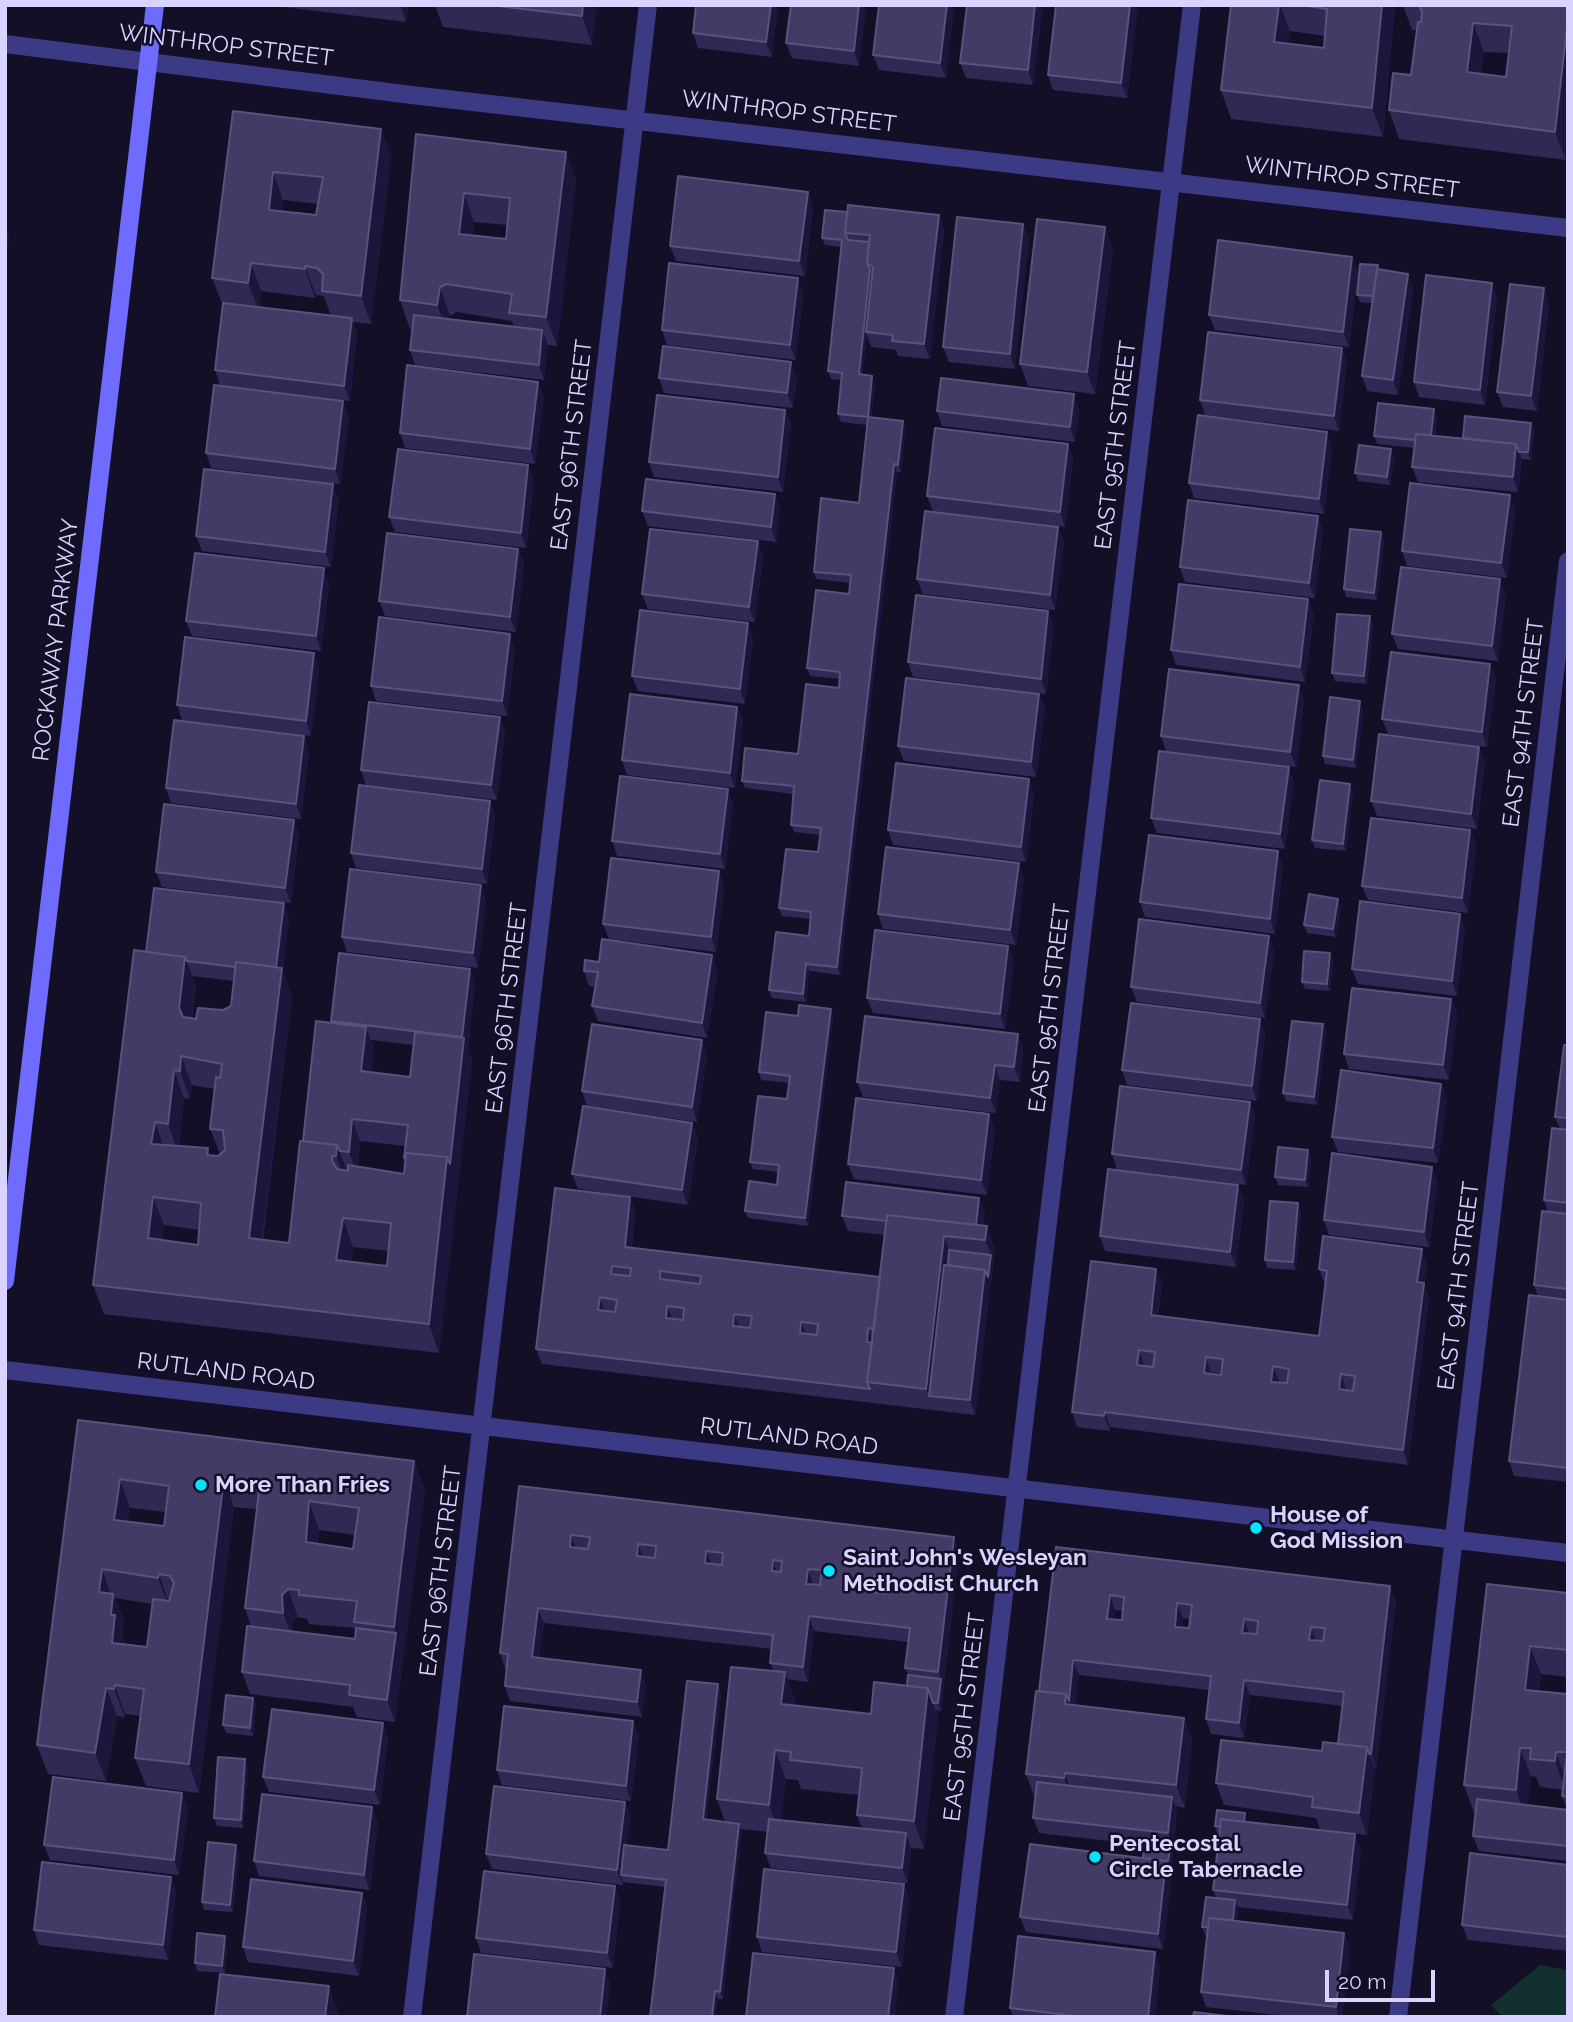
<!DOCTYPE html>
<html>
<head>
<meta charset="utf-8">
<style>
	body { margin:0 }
	#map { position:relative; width:1573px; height:2022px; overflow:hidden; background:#130f26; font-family:Raleway,sans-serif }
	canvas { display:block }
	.frame { position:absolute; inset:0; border:7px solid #d9d4ff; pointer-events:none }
	.scale { position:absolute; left:1325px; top:1970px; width:110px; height:32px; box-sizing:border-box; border:4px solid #d9d4ff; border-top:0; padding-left:9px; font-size:21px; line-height:24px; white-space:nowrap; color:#d9d4ff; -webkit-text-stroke:5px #130f26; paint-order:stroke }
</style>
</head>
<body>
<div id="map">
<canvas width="1573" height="2022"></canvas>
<div class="frame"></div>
<div class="scale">20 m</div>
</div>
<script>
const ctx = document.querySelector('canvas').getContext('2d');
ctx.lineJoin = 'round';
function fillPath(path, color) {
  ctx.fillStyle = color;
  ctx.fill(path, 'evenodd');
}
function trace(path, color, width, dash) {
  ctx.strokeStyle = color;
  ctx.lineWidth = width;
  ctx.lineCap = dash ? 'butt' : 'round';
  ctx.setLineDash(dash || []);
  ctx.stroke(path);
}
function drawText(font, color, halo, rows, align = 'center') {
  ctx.font = font + ' Raleway,sans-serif';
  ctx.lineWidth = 5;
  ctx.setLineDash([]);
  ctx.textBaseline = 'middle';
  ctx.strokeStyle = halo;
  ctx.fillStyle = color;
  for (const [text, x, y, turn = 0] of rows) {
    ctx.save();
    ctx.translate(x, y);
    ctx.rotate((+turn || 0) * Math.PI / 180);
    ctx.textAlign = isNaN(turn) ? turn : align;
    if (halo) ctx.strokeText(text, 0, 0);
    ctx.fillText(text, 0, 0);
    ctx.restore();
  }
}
fillPath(new Path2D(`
	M1540,1965L1568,1970V2013L1564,2017H1502L1491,2005Z`), '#12302f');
trace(new Path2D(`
	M5,44L412,95L1568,228
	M5,1370L1568,1553
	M412,2017L648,5
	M954,2017L1192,5
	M1398,2017L1568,561`), '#3d3a85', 18);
trace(new Path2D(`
	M5,1281L155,5`), '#6f6bff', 18);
fillPath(new Path2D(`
	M268,5H408L406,22Z
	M435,5H597L592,45L443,27Z
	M696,5H778L772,57L698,48L693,33Z
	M866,5L859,66L792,58L786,43Z
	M879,5H954L946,78L879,70L873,55Z
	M967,5H1043L1033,85L966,78L960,63Z
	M1056,5H1138L1127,98L1053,90L1048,75Z
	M1231,5H1395L1383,137L1231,119L1221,90ZM1290,31L1325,36L1324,48L1288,44Z
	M1403,5H1568V143L1566,160L1399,139L1389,110L1411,75L1417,30H1412ZM1484,52L1509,53L1506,77L1481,74Z
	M233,111L381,129L391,157L371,324L353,322L357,333L350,401L220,385L215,370L223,306L212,278ZM283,200L318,204L316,215L282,211ZM261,291L315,298L316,295L324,296L331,316L259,307Z
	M416,134L566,152L576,180L557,346L548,345L544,380L415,365L410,350L412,329H410L400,300ZM474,222L508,225L506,239L473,235ZM457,312L512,321L514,327L450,319V316Z
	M813,207L805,276L676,261L670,246Z
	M847,212L939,215L944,230L930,359L898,356L896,350L871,347L867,335L862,375L875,384L871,418L903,421L905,429L901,472H897L840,975L809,971L806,1002L772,998L769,990L809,936L811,919L782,916L779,908L818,852L820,835L794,832L791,825L793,794L745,788L742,781L798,754L839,688L840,679L810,676L807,668L849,594L850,583L816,579L814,572L859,503L867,425L841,422L838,414L842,380L831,379L828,371L842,247L825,245L822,238Z
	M1023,224L1029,239L1015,369L949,362L943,347Z
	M1113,249L1095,394L1028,386L1020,364Z
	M1378,265L1379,270L1408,274L1413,289L1398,395L1367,391L1362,376L1372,303L1360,302L1357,295Z
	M1358,272L1349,347L1215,330L1209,315Z
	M803,293L796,360L667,345L662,330Z
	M1497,298L1485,405L1419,397L1414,382Z
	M1549,303L1537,411L1503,407L1497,392Z
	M1342,348L1347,363L1339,431L1205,415L1200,400Z
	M797,377L793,408L664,393L659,378Z
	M544,397L535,464L405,448L400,433Z
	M1079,409L1075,442L942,426L937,411Z
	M1434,409L1437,417L1435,436L1463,438L1534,431L1531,460L1522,459L1518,492L1418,482L1412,467L1415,448L1377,444L1374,436Z
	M785,410L791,425L783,492L654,477L649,462Z
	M349,416L340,484L211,468L206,453Z
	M1068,444L1073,459L1065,527L933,511L927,496Z
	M1332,447L1324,514L1194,498L1189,483Z
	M1394,457L1390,485L1358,481L1355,473Z
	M528,465L534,480L526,548L395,532L389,517Z
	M1510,495L1515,510L1507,578L1407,566L1402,551Z
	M339,499L331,567L202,551L196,536Z
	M780,509L776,542L648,526L642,511Z
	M1318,516L1323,531L1315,598L1185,582L1180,567Z
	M1058,527L1064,542L1055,610L923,594L917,579Z
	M1381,532L1384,540L1377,600L1346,597L1344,589Z
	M518,549L524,564L516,632L385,616L379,601Z
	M763,556L755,622L648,609L642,594Z
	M329,583L321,651L192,636L186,621Z
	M1506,594L1498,661L1398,649L1392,634Z
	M1314,614L1305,682L1176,665L1171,650Z
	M1373,624L1367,684L1335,681L1332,673Z
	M1054,626L1046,694L913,677L908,662Z
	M753,638L745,704L638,691L632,676Z
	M515,649L507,716L376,701L371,686Z
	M1490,664L1496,679L1487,747L1388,734L1382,719Z
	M319,668L311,736L182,720L177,705Z
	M1039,694L1045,709L1036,777L904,761L898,746Z
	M1304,700L1296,767L1166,751L1161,736Z
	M737,707L743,722L735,788L627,775L622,760Z
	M1363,709L1356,768L1325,764L1323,756Z
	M505,732L497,800L366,785L361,770Z
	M309,751L301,819L171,803L166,788Z
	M1485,762L1477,829L1377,816L1371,801Z
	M1029,779L1034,794L1026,862L893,845L888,830Z
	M1294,782L1285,849L1157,833L1151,818Z
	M1353,792L1346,851L1315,848L1312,840Z
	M490,801L495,816L487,884L356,868L351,853Z
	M733,804L725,869L617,856L612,841Z
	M1470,830L1476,845L1468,913L1368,900L1362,886Z
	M299,835L291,903L162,887L156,872Z
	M1283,866L1275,934L1145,917L1140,902Z
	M1024,878L1016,945L883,929L878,914Z
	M724,886L716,952L609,939L603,924Z
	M486,900L478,968L347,952L342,937Z
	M1341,906L1336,937L1307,933L1304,925Z
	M289,918L283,971L292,997L263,1240L289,1243L303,1141L331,1023V1021L470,969L475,984L468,1048L472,1060L439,1353L104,1314L93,1285L146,952ZM192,976L234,981L231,1006L223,1010L196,1019L192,1018L196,985ZM371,1040L414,1045L410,1077L371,1072L374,1049ZM192,1085L215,1089L210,1129L220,1154L218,1156L210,1155L208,1148L179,1146L184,1098L190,1099ZM360,1141L405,1146L404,1174L358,1166ZM164,1225L199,1230L198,1245L162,1240ZM353,1247L388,1251L387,1266L351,1262Z
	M1465,929L1457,996L1358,984L1352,969Z
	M1269,936L1274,951L1265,1018L1137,1002L1131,987Z
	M1008,946L1014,961L1005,1029L873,1013L867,998Z
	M1333,960L1330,991L1305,989L1302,982Z
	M599,962L718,970L707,1038L598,1021L592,1006L596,987L589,986L584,971Z
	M1451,999L1457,1014L1449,1080L1349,1069L1344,1054Z
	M831,1009L833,1017L808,1226L748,1218L745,1211L777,1185L778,1172L753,1169L750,1162L787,1099L789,1083L761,1080L759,1072L798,1016Z
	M1260,1019L1265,1034L1257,1101L1127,1085L1122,1070Z
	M1323,1024L1326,1032L1317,1105L1286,1101L1283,1093Z
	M1018,1034L1023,1049L1020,1082L1000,1080L996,1113L863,1097L857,1082Z
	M702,1040L707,1055L697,1122L587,1106L582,1091Z
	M1568,1045V1482L1514,1476L1509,1461L1538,1296L1534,1285L1548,1212L1544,1200L1560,1129L1555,1117Z
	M1441,1084L1447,1099L1438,1163L1338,1152L1332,1137Z
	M1250,1102L1255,1117L1246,1185L1117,1169L1112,1154Z
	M692,1123L698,1138L688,1205L578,1189L572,1174Z
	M995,1129L987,1195L854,1179L848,1164Z
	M1311,1158L1308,1187L1278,1185L1275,1177Z
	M1438,1182L1429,1247L1329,1235L1324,1220Z
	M1238,1185L1244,1200L1236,1267L1105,1251L1100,1236Z
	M630,1197L635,1212L632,1247L880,1277L885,1235L848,1231L842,1216L985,1213L983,1226L995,1248L975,1415L542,1364L536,1349Z
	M1301,1211L1296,1270L1267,1268L1265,1260Z
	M1427,1264L1424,1284L1429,1298L1408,1465L1110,1427V1431L1077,1427L1072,1412L1156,1269L1162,1284L1158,1316L1319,1336L1325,1285L1319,1269ZM1211,1372L1221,1373V1375L1211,1374Z
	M78,1420L425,1490L395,1722L357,1717L353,1707L250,1694L242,1672L251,1627L245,1608L257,1509L234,1507L199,1793L146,1786L135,1758L141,1716L125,1714V1718L117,1716L106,1781L48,1774L37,1745ZM130,1508L166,1512L164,1526L128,1521ZM319,1530L355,1535L353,1549L318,1544ZM115,1598L152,1604L147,1647L126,1644L122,1634L124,1622ZM298,1617L307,1619L309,1624L356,1628L355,1639L293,1632L292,1624Z
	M519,1486L954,1537L959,1552L941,1711L936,1710L938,1717L924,1849L911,1848L908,1883L771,1868L765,1853L768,1832L741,1829L723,1999H718L665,1887L623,1882V1885L492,1869L486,1854L625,1802L630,1817L627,1845L668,1850L721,1692L706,1820L725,1822L717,1799L774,1671L770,1663L772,1649L544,1623L539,1658L646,1685L642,1717L510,1701L505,1686L507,1668H505L500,1653ZM814,1631L908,1642L905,1668L908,1675L907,1686L871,1714L795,1705V1701L787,1679L808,1682ZM786,1779L798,1780L801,1789L859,1795L857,1815L862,1829L781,1820Z
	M1056,1547L1396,1601L1376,1769H1375L1367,1835L1320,1829L1316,1818L1224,1805L1216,1783L1322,1751L1338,1744L1343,1706L1250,1695L1244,1738L1211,1734L1206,1719L1209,1690L1079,1675L1075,1706L1184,1718L1192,1740L1185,1808L1175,1806L1177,1812L1171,1869H1169L1172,1876L1163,1949L1026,1932L1020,1917L1143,1858L1145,1845L1039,1833L1033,1818L1036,1796H1034L1026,1774L1039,1691ZM1115,1610L1123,1611L1122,1620L1114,1619ZM1183,1618L1190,1619L1189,1628L1182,1627Z
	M1487,1584L1568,1593V1677L1541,1674L1539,1691L1568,1694V1861L1479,1851L1473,1836L1476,1814L1474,1813L1464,1785ZM1531,1776L1536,1777L1540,1787L1563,1790L1562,1796L1567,1809L1527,1805Z
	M253,1698L256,1706L253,1736L226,1733L223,1725Z
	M639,1736L631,1801L502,1785L497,1770Z
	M388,1738L380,1805L269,1792L263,1777Z
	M248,1767L243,1828L217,1826L214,1818Z
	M182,1793L188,1808L179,1875L50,1860L44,1845Z
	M372,1807L378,1822L370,1890L259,1876L254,1861Z
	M1248,1821L1247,1822L1361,1849L1353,1920L1238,1907L1237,1921L1344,1933L1350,1948L1342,2017H1294L1206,2007L1201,1992L1207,1935H1205L1202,1927L1216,1898L1213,1890L1219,1834H1217L1215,1826Z
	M239,1853L233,1912L204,1910L202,1902Z
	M1568,1865V1951L1468,1940L1462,1925Z
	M171,1877L176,1892L168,1960L39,1945L34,1930Z
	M904,1884L909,1899L902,1967L762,1952L757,1937Z
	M362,1893L367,1908L359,1976L248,1962L243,1947Z
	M620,1901L613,1968L481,1953L476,1938Z
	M227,1943L225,1973L197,1971L195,1963Z
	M1155,1952L1160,1967L1155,2017H1013L1010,2008Z`), '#312854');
fillPath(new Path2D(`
	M400,5H408L406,22Z
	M583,5H597L592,45L582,16Z
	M771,5H778L772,57L766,42Z
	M859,5H866L859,66L854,51Z
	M947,5H954L946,78L940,63Z
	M1035,5H1043L1033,85L1028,70Z
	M1130,5H1138L1127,98L1121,83Z
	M1279,5H1280L1290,31L1284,70L1274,42Z
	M1382,5H1395L1383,137L1372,108Z
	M1568,19V143L1566,160L1555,132Z
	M1473,23L1484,52L1478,101L1467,72Z
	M381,129L391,157L371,324L361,296Z
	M566,152L576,180L557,346L546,317Z
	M273,172L283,200L279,238L269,210Z
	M808,192L813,207L805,276L799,261Z
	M464,193L474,222L470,262L459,234Z
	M939,215L944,230L930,359L924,344Z
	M5,224L9,235L5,271Z
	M1023,224L1029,239L1015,369L1010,354Z
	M1105,227L1113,249L1095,394L1087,372Z
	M1352,257L1358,272L1349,347L1343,332Z
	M251,263L261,291L259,311L248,283Z
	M305,266L316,295L315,298L305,269Z
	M870,270L873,278L866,332L867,335L862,382L859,374Z
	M1408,274L1413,289L1398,395L1393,380Z
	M798,278L803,293L796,360L790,345Z
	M1492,283L1497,298L1485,405L1480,390Z
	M440,287L450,316L448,333L437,305Z
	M1544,288L1549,303L1537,411L1531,396Z
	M352,318L357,333L350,401L344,386Z
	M542,330L548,345L544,380L539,365Z
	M1342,348L1347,363L1339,431L1334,416Z
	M791,362L797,377L793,408L787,393Z
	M872,376L875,384L870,425L868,417Z
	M538,382L544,397L535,464L530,449Z
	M1074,394L1079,409L1075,442L1070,427Z
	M343,401L349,416L340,484L335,469Z
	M1434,409L1437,417L1434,450L1431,442Z
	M785,410L791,425L783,492L778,477Z
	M903,421L905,429L901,472L898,465Z
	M1531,423L1534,431L1531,460L1528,452Z
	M1327,432L1332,447L1324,514L1319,499Z
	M1068,444L1073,459L1065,527L1060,512Z
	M1516,444L1522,459L1518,492L1513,477Z
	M1391,449L1394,457L1390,485L1387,477Z
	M894,464L897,472L840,975L837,967Z
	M528,465L534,480L526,548L521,533Z
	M333,484L339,499L331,567L325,552Z
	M775,494L780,509L776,542L771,527Z
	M1510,495L1515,510L1507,578L1501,563Z
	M1318,516L1323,531L1315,598L1309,583Z
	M1058,527L1064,542L1055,610L1050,595Z
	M1381,532L1384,540L1377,600L1374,593Z
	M758,541L763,556L755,622L749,607Z
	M518,549L524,564L516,632L510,617Z
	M324,568L329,583L321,651L316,636Z
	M1500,579L1506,594L1498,661L1492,646Z
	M1308,599L1314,614L1305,682L1300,667Z
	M1048,611L1054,626L1046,694L1041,679Z
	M1370,616L1373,624L1367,684L1364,676Z
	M748,623L753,638L745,704L740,689Z
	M510,634L515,649L507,716L502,701Z
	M314,653L319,668L311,736L306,721Z
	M1490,664L1496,679L1487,747L1482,732Z
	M1299,685L1304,700L1296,767L1290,752Z
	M1039,694L1045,709L1036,777L1031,762Z
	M1360,701L1363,709L1356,768L1353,760Z
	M737,707L743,722L735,788L730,773Z
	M500,717L505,732L497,800L491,785Z
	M304,736L309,751L301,819L296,804Z
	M1479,747L1485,762L1477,829L1471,814Z
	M1289,767L1294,782L1285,849L1280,834Z
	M1029,779L1034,794L1026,862L1021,847Z
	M1350,784L1353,792L1346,851L1343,844Z
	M728,789L733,804L725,869L720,854Z
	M490,801L495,816L487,884L482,869Z
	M294,820L299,835L291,903L285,888Z
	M1470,830L1476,845L1468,913L1462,898Z
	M1278,851L1283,866L1275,934L1270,919Z
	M1019,863L1024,878L1016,945L1010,930Z
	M719,871L724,886L716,952L711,937Z
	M481,885L486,900L478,968L473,953Z
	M1338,899L1341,906L1336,937L1333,929Z
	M284,903L289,918L283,971L292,997L259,1266L249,1238Z
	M1460,914L1465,929L1457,996L1452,981Z
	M1269,936L1274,951L1265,1018L1260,1003Z
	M1008,946L1014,961L1005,1029L1000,1014Z
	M1330,953L1333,960L1330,991L1327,984Z
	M712,955L718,970L707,1038L702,1023Z
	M185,957L196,985L189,1036L179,1008Z
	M806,964L809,971L806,1002L803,994Z
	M470,969L475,984L468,1048L472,1060L439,1353L429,1324Z
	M1451,999L1457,1014L1449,1080L1443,1065Z
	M831,1009L833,1017L808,1226L805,1218Z
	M1260,1019L1265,1034L1257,1101L1252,1086Z
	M1323,1024L1326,1032L1317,1105L1314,1097Z
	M366,1027L374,1049L369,1093L361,1071Z
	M1018,1034L1023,1049L1020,1082L1014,1067Z
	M702,1040L707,1055L697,1122L692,1107Z
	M181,1056L192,1085L190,1099L180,1071Z
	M995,1065L1000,1080L996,1113L990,1098Z
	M174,1070L184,1098L178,1152L168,1124Z
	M1441,1084L1447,1099L1438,1163L1433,1148Z
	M1250,1102L1255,1117L1246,1185L1241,1170Z
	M989,1114L995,1129L987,1195L981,1180Z
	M352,1119L360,1141L357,1174L349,1152Z
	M155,1122L165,1151L151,1144Z
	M692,1123L698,1138L688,1205L682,1190Z
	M337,1145L348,1174L347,1185L336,1156Z
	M1308,1150L1311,1158L1308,1187L1305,1180Z
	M1432,1167L1438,1182L1429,1247L1424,1232Z
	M1238,1185L1244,1200L1236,1267L1230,1252Z
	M153,1197L164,1225L158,1266L148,1238Z
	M630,1197L635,1212L630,1262L625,1247Z
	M979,1198L985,1213L982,1240L976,1231Z
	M1298,1203L1301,1211L1296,1270L1293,1262Z
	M343,1218L353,1247L347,1289L336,1260Z
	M987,1226L995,1248L975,1415L970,1400L985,1270L991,1255L985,1240Z
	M944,1236L952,1258L929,1396L926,1389Z
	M1422,1249L1427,1264L1424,1284L1429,1298L1408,1465L1403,1450L1417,1282Z
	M1156,1269L1162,1284L1156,1330L1151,1315Z
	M600,1297L605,1312L598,1310Z
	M667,1306L673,1321L666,1318Z
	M734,1314L740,1329L733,1326Z
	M801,1322L807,1337L800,1333Z
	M868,1328L874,1343L867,1342Z
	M1139,1350L1144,1365L1142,1380L1137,1365Z
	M1206,1357L1211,1372L1209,1388L1204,1373Z
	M1273,1366L1279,1381L1277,1397L1271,1382Z
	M1341,1374L1346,1389L1344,1404L1339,1389Z
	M1105,1412L1110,1427V1431L1104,1416Z
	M414,1461L425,1490L395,1722L387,1700L396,1633L394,1627Z
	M224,1478L234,1507L199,1793L189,1764Z
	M120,1479L130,1508L125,1548L114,1520Z
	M309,1501L319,1530L316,1571L306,1542Z
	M571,1535L577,1550L570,1547Z
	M954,1537L959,1552L941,1711L938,1703L941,1679L938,1672Z
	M638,1544L644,1559L637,1556Z
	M706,1551L712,1566L705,1563Z
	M773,1560L778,1575L772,1571Z
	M102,1569L112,1598L99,1592Z
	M808,1569L813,1584L811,1599L806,1584Z
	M159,1574L169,1603V1607L158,1578Z
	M875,1576L881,1591L879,1607L873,1592Z
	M1390,1586L1396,1601L1376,1769L1371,1754Z
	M288,1589L298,1617L292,1624L294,1641L283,1613L282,1595Z
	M113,1594L124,1622L122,1634L126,1644L112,1643L111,1615Z
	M1110,1595L1115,1610L1113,1634L1107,1619Z
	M1177,1603L1183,1618L1180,1642L1175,1627Z
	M538,1608L544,1623L537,1672L532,1657Z
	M809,1616L814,1631L808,1682L803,1667Z
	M1244,1619L1249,1634L1242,1633Z
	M1311,1627L1316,1642L1309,1640Z
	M1530,1646L1541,1674L1536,1718L1525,1690Z
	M1073,1660L1079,1675L1073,1727L1065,1704Z
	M641,1670L646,1685L642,1717L637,1702Z
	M785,1672L795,1701L792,1733L781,1704Z
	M1244,1680L1250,1695L1244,1738L1239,1723Z
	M718,1684L721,1692L705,1827L703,1819Z
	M115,1685L125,1714V1718L114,1689Z
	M106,1688L117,1716L106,1781L95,1753Z
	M928,1688L938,1717L924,1849L914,1821Z
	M253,1698L256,1706L253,1736L250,1728Z
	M1184,1718L1192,1740L1185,1808L1176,1785Z
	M633,1721L639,1736L631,1801L626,1786Z
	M383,1723L388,1738L380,1805L374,1790Z
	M1367,1747L1375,1769L1367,1835L1359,1813Z
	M1520,1748L1531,1776L1526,1819L1516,1790Z
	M775,1750L786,1779L780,1834L769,1805Z
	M1556,1752L1566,1780L1565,1790L1555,1761Z
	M245,1759L248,1767L243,1828L241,1820Z
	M1065,1773L1073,1795L1072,1800L1064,1778Z
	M182,1793L188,1808L179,1875L174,1860Z
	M1172,1797L1177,1812L1171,1869L1168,1861L1171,1840L1168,1833Z
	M625,1802L630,1817L624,1875H621L623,1885L617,1870Z
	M372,1807L378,1822L370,1890L364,1875Z
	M739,1824L742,1831L723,1999L720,1992Z
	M906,1833L911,1848L908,1883L902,1868Z
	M1355,1834L1361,1849L1353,1920L1347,1905Z
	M236,1845L239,1853L233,1912L230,1905Z
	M1166,1861L1172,1876L1163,1949L1158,1934Z
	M171,1877L176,1892L168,1960L163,1945Z
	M904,1884L909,1899L902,1967L896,1952Z
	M615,1886L620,1901L613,1968L607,1953Z
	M362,1893L367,1908L359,1976L353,1961Z
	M1235,1900L1238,1907L1235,1935L1232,1928Z
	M1344,1933L1350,1948L1342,2017H1339L1336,2007Z
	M225,1936L227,1943L225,1973L222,1966Z
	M1155,1952L1160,1967L1155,2017H1148Z
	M894,1968L899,1983L895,2017H888Z
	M605,1969L610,1984L607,2017H600Z
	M329,1986L339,2014V2017H325Z
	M715,1991L718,1999L716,2017H712Z`), '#1d163a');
const building = new Path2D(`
	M489,5H583L582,16Z
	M696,5H771L766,42L693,33Z
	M791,5H859L854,51L786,43Z
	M879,5H947L940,63L873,55Z
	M967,5H1035L1028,70L960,63Z
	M1056,5H1130L1121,83L1048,75Z
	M1231,5H1279L1274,42L1324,48L1327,9L1301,5H1382L1372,108L1221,90Z
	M1419,5H1568V19L1555,132L1389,110L1393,73L1411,75L1418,22H1421L1422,12ZM1473,23L1512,26L1506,77L1467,72Z
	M233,111L381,129L361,296L322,291L323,274L317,268L305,266V269L251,263L248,283L212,278ZM273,172L323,177L316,215L269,210Z
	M416,134L566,152L546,317L509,313L512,294L446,284L440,287L437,305L400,300ZM464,193L510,198L506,239L459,234Z
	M678,176L808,192L799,261L670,246Z
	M848,205L939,215L924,344L892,341L893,335L866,332L873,267L867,263L870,235L845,233Z
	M825,210L847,212L845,233L848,240L869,242L867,263L870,270L859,374L872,376L868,417L838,414L842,373L828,371L842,240L822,238Z
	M957,217L1023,224L1010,354L943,347Z
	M1037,219L1105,227L1087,372L1020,364Z
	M1218,240L1352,257L1343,332L1209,315Z
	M669,263L798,278L790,345L662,330Z
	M1360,264L1378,265L1373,296L1357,295Z
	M1377,269L1408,274L1393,380L1362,376Z
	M1426,275L1492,283L1480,390L1414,382Z
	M1510,284L1544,288L1531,396L1497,392Z
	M223,303L352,318L344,386L215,370Z
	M414,315L542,330L539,365L410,350Z
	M1208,332L1342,348L1334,416L1200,400Z
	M663,346L791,362L787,393L659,378Z
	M407,365L538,382L530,449L400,433Z
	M941,378L1074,394L1070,427L937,411Z
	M214,385L343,401L335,469L206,453Z
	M657,395L785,410L778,477L649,462Z
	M1378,403L1434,409L1431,435L1416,434L1415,440L1374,436Z
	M1198,415L1327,432L1319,499L1189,483Z
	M1465,416L1531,423L1528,452H1519L1516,444L1463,438Z
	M868,417L903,421L898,465L894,464L837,967L806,964L803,994L769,990L776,932L809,936L811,912L779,908L786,849L818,852L821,828L791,825L794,786L742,781L745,748L798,754L806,684L839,688L840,672L807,668L816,590L849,594L851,575L814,572L821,498L859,503Z
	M935,428L1068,444L1060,512L927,496Z
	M1416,434L1516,444L1513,477L1412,467Z
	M1359,445L1391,449L1387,477L1355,473Z
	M398,449L528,465L521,533L389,517Z
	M204,469L333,484L325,552L196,536Z
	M646,479L775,494L771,527L642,511Z
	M1410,483L1510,495L1501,563L1402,551Z
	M1188,500L1318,516L1309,583L1180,567Z
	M925,511L1058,527L1050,595L917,579Z
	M650,529L758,541L749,607L642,594Z
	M1350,529L1381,532L1374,593L1344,589Z
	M387,533L518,549L510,617L379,601Z
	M195,553L324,568L316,636L186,621Z
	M1401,567L1500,579L1492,646L1392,634Z
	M1179,584L1308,599L1300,667L1171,650Z
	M916,595L1048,611L1041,679L908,662Z
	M640,610L748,623L740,689L632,676Z
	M1337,614L1370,616L1364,676L1332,673Z
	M379,617L510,634L502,701L371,686Z
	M185,637L314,653L306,721L177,705Z
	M1391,652L1490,664L1482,732L1382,719Z
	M1169,669L1299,685L1290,752L1161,736Z
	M906,678L1039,694L1031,762L898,746Z
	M630,694L737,707L730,773L622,760Z
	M1330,697L1360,701L1353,760L1323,756Z
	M369,702L500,717L491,785L361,770Z
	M174,720L304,736L296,804L166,788Z
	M1379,734L1479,747L1471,814L1371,801Z
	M1159,751L1289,767L1280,834L1151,818Z
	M896,763L1029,779L1021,847L888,830Z
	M620,776L728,789L720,854L612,841Z
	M1320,780L1350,784L1343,844L1312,840Z
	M359,785L490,801L482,869L351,853Z
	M164,804L294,820L285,888L156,872Z
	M1371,818L1470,830L1462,898L1362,886Z
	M1149,835L1278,851L1270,919L1140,902Z
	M886,847L1019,863L1010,930L878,914Z
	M611,858L719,871L711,937L603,924Z
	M350,869L481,885L473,953L342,937Z
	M154,888L284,903L276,967L236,962L235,967L187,961L185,957L146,952Z
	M1309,894L1338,899L1333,929L1304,925Z
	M1360,901L1460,914L1452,981L1352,969Z
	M1139,919L1269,936L1260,1003L1131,987Z
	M875,930L1008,946L1000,1014L867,998Z
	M602,939L712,955L702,1023L592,1006L598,972L584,971L585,960L599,962Z
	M134,950L185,957L179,1008L183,1017L196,1019L198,1008L223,1010L231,1006L236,962L282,968L249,1238L289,1243L300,1141L337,1145L336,1156H332V1161L337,1169L348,1171V1165L404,1174L406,1153L447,1157L429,1324L93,1285ZM181,1056L222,1064L220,1078L216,1077L210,1129L223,1130L225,1150L218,1156L207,1155L208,1148L151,1144L155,1122L168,1124L174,1070L180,1071ZM153,1197L201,1203L198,1245L148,1238ZM343,1218L391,1223L387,1266L336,1260Z
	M1304,951L1330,953L1327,984L1302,982Z
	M339,953L470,969L462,1037L331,1021Z
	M1352,988L1451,999L1443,1065L1344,1054Z
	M1131,1003L1260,1019L1252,1086L1122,1070Z
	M799,1005L831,1009L805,1218L745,1211L749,1181L777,1185L779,1165L750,1162L758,1096L787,1099L790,1076L759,1072L766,1012L798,1016Z
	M865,1016L1018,1034L1014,1067L995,1065L990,1098L857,1082Z
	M316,1021L366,1027L361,1071L410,1077L415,1032L464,1038L450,1164L447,1157L406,1153L405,1159L404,1158L408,1125L352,1119L349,1152L340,1151L337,1145L303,1141Z
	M1292,1021L1323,1024L1314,1097L1283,1093Z
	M592,1024L702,1040L692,1107L582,1091Z
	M1564,1045H1568V1118L1555,1117Z
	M1341,1070L1441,1084L1433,1148L1332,1137Z
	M1120,1086L1250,1102L1241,1170L1112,1154Z
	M856,1098L989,1114L981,1180L848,1164Z
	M583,1106L692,1123L682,1190L572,1174Z
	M1552,1128L1568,1130V1203L1544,1200Z
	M1278,1147L1308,1150L1305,1180L1275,1177Z
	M1332,1153L1432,1167L1424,1232L1324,1220Z
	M1108,1169L1238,1185L1230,1252L1100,1236Z
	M846,1182L979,1198L976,1225L887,1215V1221L842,1216Z
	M555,1188L630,1197L625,1247L880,1277L874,1329L868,1328L867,1342L872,1343L867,1382L870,1389L536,1349ZM612,1266L631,1268L630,1276L611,1274ZM660,1271L701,1276L700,1284L660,1279ZM600,1297L617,1300L615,1312L598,1310ZM667,1306L684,1308L683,1320L666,1318ZM734,1314L752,1316L750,1328L733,1326ZM801,1322L818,1324L817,1335L800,1333Z
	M1270,1201L1298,1203L1293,1262L1265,1260Z
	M1542,1211L1568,1214V1289L1534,1285Z
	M887,1215L987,1226L985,1240L944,1236L926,1389L867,1382Z
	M1323,1236L1422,1249L1417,1282L1424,1283L1403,1450L1105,1412L1104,1416L1072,1412L1091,1261L1156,1269L1151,1315L1319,1336L1327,1271L1319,1269ZM1139,1350L1155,1352L1153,1367L1137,1365ZM1206,1357L1223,1359L1221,1375L1204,1373ZM1273,1366L1289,1369L1287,1383L1271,1382ZM1341,1374L1355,1376L1353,1391L1339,1389Z
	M949,1250L991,1255L988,1277L985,1270L948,1265Z
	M944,1265L985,1270L970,1400L929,1396Z
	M1529,1295L1568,1300V1468L1509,1461Z
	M78,1420L414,1461L394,1627L354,1622L357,1601L299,1595V1590L288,1589L282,1595L283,1613L245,1608L260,1483L224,1478L189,1764L135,1758L144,1689L115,1685L114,1689L106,1688L95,1753L37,1745ZM120,1479L169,1486L164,1526L114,1520ZM309,1501L359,1508L353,1549L306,1542ZM102,1569L158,1578L159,1574L170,1576L174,1583L169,1601L153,1599L147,1647L112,1643L115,1615H111L113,1594L99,1592Z
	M519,1486L954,1537L938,1672L905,1668L910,1628L809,1616L803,1667L770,1663L773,1635L538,1608L532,1657L641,1670L637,1702L505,1686L508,1654L500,1653ZM571,1535L590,1537L588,1549L570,1547ZM638,1544L656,1546L655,1558L637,1556ZM706,1551L723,1553L722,1565L705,1563ZM773,1560L782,1561L781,1572L772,1571ZM808,1569L822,1570L820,1585L806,1584ZM875,1576L891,1578L889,1594L873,1592Z
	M1056,1547L1390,1586L1371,1754H1369L1367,1747L1338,1744L1344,1692L1244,1680L1239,1723L1206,1719L1211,1676L1073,1660L1069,1701L1066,1694L1039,1691ZM1110,1595L1124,1597L1122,1620L1107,1619ZM1177,1603L1192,1605L1189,1628L1175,1627ZM1244,1619L1258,1621L1257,1634L1242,1633ZM1311,1627L1325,1628L1323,1641L1309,1640Z
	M1487,1584L1568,1593V1650L1530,1646L1525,1690L1568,1694V1797L1562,1796L1567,1752H1556L1555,1761L1530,1759L1531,1748H1520L1516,1790L1464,1785Z
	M247,1626L355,1639L356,1628L396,1633L387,1700L349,1695L350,1685L242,1672Z
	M731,1667L785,1672L781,1704L827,1709L871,1714L874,1682L928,1688L914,1821L857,1815L862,1768L790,1760L791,1752L775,1750L769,1805L717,1799Z
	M908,1675L941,1679L938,1703H933L928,1688L907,1686Z
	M687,1681L718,1684L703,1819L739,1824L720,1992L715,1991L712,2017H650L666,1880L621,1875L624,1845L668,1850Z
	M1036,1691L1066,1694L1065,1704L1184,1718L1176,1785L1065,1773L1064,1778L1026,1774Z
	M226,1695L253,1698L250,1728L223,1725Z
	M504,1706L633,1721L626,1786L497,1770Z
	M272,1709L383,1723L374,1790L263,1777Z
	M1221,1740L1322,1751L1323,1742L1367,1747L1359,1813L1312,1807L1313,1797L1216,1783Z
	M218,1757L245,1759L241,1820L214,1818Z
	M53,1777L182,1793L174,1860L44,1845Z
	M1037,1782L1172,1797L1168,1833L1033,1818Z
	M494,1786L625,1802L617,1870L486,1854Z
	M262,1794L372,1807L364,1875L254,1861Z
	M1477,1799L1568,1810V1846L1473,1836Z
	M1217,1810L1245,1813L1244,1822L1221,1819L1220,1827L1215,1826Z
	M769,1819L906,1833L902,1868L765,1853Z
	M1221,1819L1355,1834L1347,1905L1213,1890Z
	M1145,1838L1171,1840L1168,1861L1143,1858Z
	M208,1842L236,1845L230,1905L202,1902Z
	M1030,1844L1166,1861L1158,1934L1020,1917Z
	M1470,1853L1568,1865V1937L1462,1925Z
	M42,1862L171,1877L163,1945L34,1930Z
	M764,1869L904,1884L896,1952L757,1937Z
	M484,1871L615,1886L607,1953L476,1938Z
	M251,1879L362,1893L353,1961L243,1947Z
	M1206,1897L1235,1900L1233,1920L1209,1918L1208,1927H1202Z
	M1209,1918L1344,1933L1336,2007L1201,1992Z
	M197,1933L225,1936L222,1966L195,1963Z
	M1018,1936L1155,1952L1148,2017H1082L1010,2008Z
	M753,1953L894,1968L888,2017H746Z
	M474,1954L605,1969L600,2017H467Z
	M220,1974L329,1986L325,2017H215Z
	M1194,2012L1235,2017H1193Z`);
fillPath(building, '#433a66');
trace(building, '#5a527e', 2);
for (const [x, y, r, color] of [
	[201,1485,7,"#00e5ff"],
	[1256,1528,7,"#00e5ff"],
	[829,1571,7,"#00e5ff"],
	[1095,1857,7,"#00e5ff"]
]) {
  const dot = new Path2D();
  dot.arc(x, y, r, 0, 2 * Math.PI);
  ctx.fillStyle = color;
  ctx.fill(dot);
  trace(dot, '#130f26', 2.5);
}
drawText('23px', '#d9d4ff', '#130f26', [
	["WINTHROP STREET",226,46,7],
	["WINTHROP STREET",789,112,7],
	["WINTHROP STREET",1352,178,7],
	["EAST 96TH STREET",572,445,-83],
	["EAST 95TH STREET",1116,445,-83],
	["ROCKAWAY PARKWAY",56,640,-83],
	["EAST 94TH STREET",1524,723,-83],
	["EAST 96TH STREET",507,1008,-83],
	["EAST 95TH STREET",1050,1008,-83],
	["EAST 94TH STREET",1459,1286,-83],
	["RUTLAND ROAD",226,1372,7],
	["RUTLAND ROAD",789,1437,7],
	["EAST 96TH STREET",441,1571,-83],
	["EAST 95TH STREET",965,1717,-83]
]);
drawText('bold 23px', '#d9d4ff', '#130f26', [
	["More Than Fries",215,1485],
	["House of",1270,1515],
	["God Mission",1270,1541],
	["Saint John's Wesleyan",843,1558],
	["Methodist Church",843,1584],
	["Pentecostal",1109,1844],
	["Circle Tabernacle",1109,1870]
], 'left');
</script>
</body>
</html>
